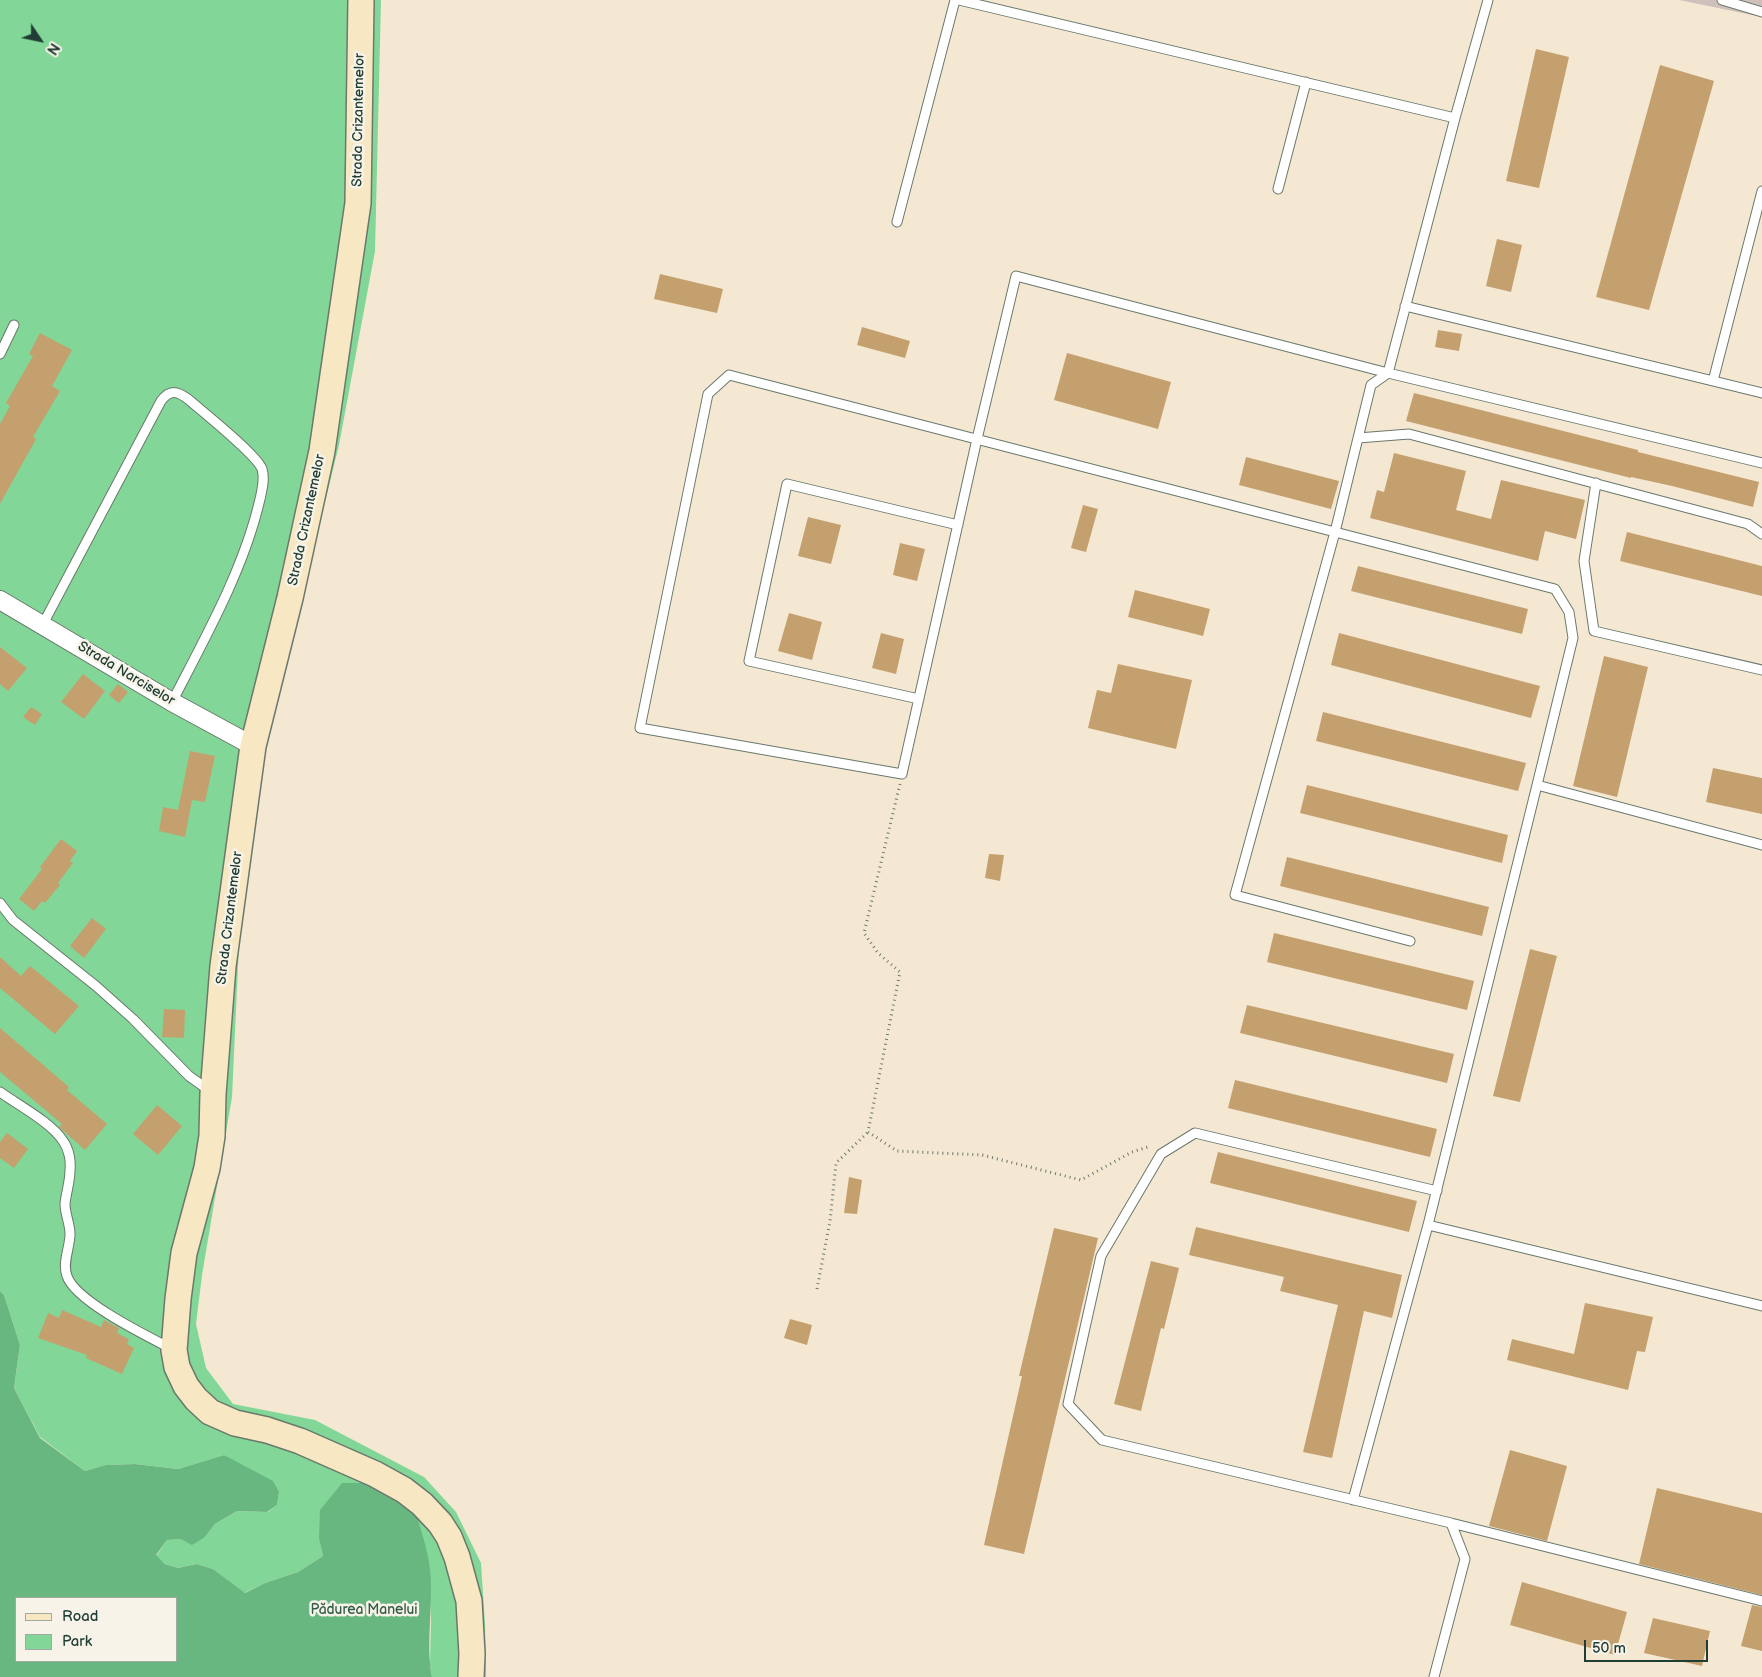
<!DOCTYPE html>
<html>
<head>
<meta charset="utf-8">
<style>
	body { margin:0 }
	#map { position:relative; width:1762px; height:1677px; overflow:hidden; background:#f4e8d3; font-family:"Balsamiq Sans",sans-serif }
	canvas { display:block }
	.legend { position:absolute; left:15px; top:1597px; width:162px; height:65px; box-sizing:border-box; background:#f7f3e8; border:1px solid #a1aaa0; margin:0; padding:6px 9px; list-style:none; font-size:15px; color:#1f3d34 }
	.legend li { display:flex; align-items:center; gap:10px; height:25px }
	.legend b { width:25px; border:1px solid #a1aaa0 }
	.north { position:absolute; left:15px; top:15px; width:50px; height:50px; -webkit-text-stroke:4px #f7f3e8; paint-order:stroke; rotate:124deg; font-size:14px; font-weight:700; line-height:20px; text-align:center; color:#1f3d34 }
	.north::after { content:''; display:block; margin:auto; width:18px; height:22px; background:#1f3d34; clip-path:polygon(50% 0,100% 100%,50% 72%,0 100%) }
	.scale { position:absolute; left:1584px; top:1640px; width:124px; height:22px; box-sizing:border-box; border:2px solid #1f3d34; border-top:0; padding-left:6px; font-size:15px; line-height:18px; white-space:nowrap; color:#1f3d34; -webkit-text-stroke:4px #f7f3e8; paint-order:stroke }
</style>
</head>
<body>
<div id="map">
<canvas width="1762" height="1677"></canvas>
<ul class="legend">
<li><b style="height:6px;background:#f7e8c3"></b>Road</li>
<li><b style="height:14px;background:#82d698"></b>Park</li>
</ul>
<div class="north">N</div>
<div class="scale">50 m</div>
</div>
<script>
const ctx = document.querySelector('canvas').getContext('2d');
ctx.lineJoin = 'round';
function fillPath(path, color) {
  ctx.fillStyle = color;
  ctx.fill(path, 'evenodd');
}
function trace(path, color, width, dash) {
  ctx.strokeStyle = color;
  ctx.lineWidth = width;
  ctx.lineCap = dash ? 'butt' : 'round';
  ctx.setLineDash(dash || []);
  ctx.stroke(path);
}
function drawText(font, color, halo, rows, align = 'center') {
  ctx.font = font + ' "Balsamiq Sans",sans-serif';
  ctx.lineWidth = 5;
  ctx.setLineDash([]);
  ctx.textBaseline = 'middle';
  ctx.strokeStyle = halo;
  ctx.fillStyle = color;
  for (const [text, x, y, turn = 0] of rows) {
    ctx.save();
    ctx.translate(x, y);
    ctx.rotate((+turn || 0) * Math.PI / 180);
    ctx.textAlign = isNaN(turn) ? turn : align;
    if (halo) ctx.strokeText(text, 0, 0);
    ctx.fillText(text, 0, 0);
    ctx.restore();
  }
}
fillPath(new Path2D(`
	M1679,0H1762V17Z`), '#d0c0bc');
fillPath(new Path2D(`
	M0,0H381L375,251L339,445L266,742L239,944L232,1097L202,1275L196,1324L206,1368L233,1404L315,1420L424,1477L456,1512L481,1563L485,1624L486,1677H432L430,1665L431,1619L429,1563L319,1538L323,1556L298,1572L265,1583L244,1593L213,1569L195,1564L178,1568L165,1564L156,1556L167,1540L205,1537L215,1524L237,1511L268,1512L277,1505L279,1492L224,1455L178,1469L135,1464L107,1465L85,1471L40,1437L14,1388L20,1345L4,1295L0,1291Z`), '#82d698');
fillPath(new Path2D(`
	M0,1291L4,1295L20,1345L14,1388L40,1438L85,1471L106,1465L135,1464L178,1469L224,1455L273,1481L279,1492L277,1505L267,1512L237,1511L215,1524L205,1537L192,1545L181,1539L167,1540L156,1555L165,1564L178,1568L196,1564L213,1569L245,1593L265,1583L298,1572L323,1556L319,1539L320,1510L342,1483H365L415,1510C420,1527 426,1545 429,1562C435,1600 425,1640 432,1677H0ZM16,1598H176V1661H16Z`), '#69b780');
fillPath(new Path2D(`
	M1536,49L1569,57L1539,188L1506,181Z
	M1660,65L1714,81L1649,310L1596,297Z
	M1497,239L1522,245L1511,292L1486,286Z
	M660,274L723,289L717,313L654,299Z
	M862,327L910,341L905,358L857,345Z
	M1438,330L1462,334L1459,351L1435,347Z
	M40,333L72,350L52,386L60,391L33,437L36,439L0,504V424L10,406L6,403L33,356L29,354Z
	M1067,353L1171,382L1158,429L1054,400Z
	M1414,393L1638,450V452L1759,482L1753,507L1672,486L1631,477V478L1406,421Z
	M1394,453L1466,471L1456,510L1491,519L1501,480L1585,500L1576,539L1545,531L1538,561L1370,518L1377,490L1384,492Z
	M1246,457L1339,481L1331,509L1239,485Z
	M1083,505L1098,509L1086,552L1071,548Z
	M808,517L841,525L831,564L798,556Z
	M1627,532L1762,566V596L1620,561Z
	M900,543L925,549L917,581L893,575Z
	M1358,566L1528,609L1522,634L1351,591Z
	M1135,590L1210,609L1203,636L1128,617Z
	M789,613L822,622L812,660L778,651Z
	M881,633L904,639L896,674L872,668Z
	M1339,633L1540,686L1531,718L1331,665Z
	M0,647L27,668L8,691L0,684Z
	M1604,656L1648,667L1617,797L1573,786Z
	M1118,664L1192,680L1176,749L1088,728L1097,690L1111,693Z
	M83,674L105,691L84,719L61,702Z
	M118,684L128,692L119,703L109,695Z
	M31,707L42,714L35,725L23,717Z
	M1323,712L1526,763L1518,791L1316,741Z
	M190,751L215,756L205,802L192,800L185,837L159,831L163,807L178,810Z
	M1713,768L1762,778V814L1706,802Z
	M1307,785L1508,835L1502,863L1300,813Z
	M61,839L77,851L70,861L73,863L58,883L60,885L45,903L42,901L34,911L19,899L42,869L40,867Z
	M989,854L1004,855L1000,881L985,878Z
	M1287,857L1489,907L1482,936L1280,886Z
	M92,918L106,929L84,958L70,946Z
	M1274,933L1474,981L1467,1010L1267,962Z
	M1530,949L1557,956L1520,1102L1493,1096Z
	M0,957L21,976L30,966L79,1006L55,1034L0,988Z
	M1247,1005L1454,1054L1447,1083L1240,1033Z
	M164,1009L185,1010L184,1038L162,1037Z
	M0,1028L69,1087L67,1090L107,1124L85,1150L59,1127L62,1124L0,1072Z
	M1235,1080L1437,1129L1430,1157L1228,1108Z
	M157,1105L182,1126L158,1155L133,1134Z
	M7,1133L28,1149L14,1168L0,1158V1142Z
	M1218,1152L1417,1201L1409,1232L1210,1183Z
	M849,1177L862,1180L857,1214L844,1213Z
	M1196,1227L1402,1275L1392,1318L1364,1311L1332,1458L1303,1452L1338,1305L1280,1291L1284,1277L1189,1255Z
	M1054,1228L1098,1238L1024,1554L984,1545L1022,1376H1019Z
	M1151,1261L1179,1268L1164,1329L1161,1328L1141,1411L1114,1404Z
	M1585,1303L1653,1317L1645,1352L1637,1351L1628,1390L1507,1360L1512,1339L1574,1354Z
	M62,1310L101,1327L104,1320L119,1328L117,1333L129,1339L127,1344L134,1348L122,1374L86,1358L87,1355L38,1338L48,1313L59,1318Z
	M790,1319L812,1325L807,1345L784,1338Z
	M1510,1450L1567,1466L1547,1541L1489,1526Z
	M1657,1488L1762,1513V1595L1639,1564Z
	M1522,1582L1627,1612L1615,1655L1510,1625Z
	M1752,1605L1762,1607V1651L1741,1646Z
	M1653,1618L1710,1631L1702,1666L1644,1653Z`), '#c4a06f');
const lane = new Path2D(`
	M959,0L1455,118L1388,373L1762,463
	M1722,0L1762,12
	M1455,118L1488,0
	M1278,189L1306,82
	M897,222L955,0
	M1405,306L1762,393
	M0,354L14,325
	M1388,373L1016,276L977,439L902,774L640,728L708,394L729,375C1004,446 1280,518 1555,589L1569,612L1573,638L1537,785
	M1388,373L1371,385L1335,532L1235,895L1410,941
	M1713,381L1762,191
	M1358,438L1409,434L1748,524L1762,534
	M1596,483L1584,561L1594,631L1762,670
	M43,624L161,401C170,389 177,391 188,399C203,412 257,455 262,469C265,479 262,490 260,499C244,569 205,638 172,702
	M919,699L749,661L787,484L958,525
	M0,903L13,920L96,986L133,1019L189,1076L210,1091
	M0,1092C18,1105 52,1123 63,1141C69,1149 71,1161 70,1170C70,1182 66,1193 65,1204C65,1214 70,1224 70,1234C70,1247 62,1263 67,1276C75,1301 147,1336 172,1349
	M1428,1225L1762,1306
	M1353,1500L1428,1225L1537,785L1762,845
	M1451,1523L1762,1601
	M1434,1677L1465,1559L1451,1523L1102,1440L1068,1404L1101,1256L1161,1154L1195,1133L1437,1191`);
const street = new Path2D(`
	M0,600L172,702L253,746`);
const secondary = new Path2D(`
	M361,0L358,203L322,451L290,598L253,746L223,966L213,1094L212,1136L207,1168L184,1253L178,1299L174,1350L177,1367L186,1386L196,1399L210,1412L235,1423L267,1430L300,1441L375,1474L404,1490L422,1504L440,1523L449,1537L457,1557L469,1601L472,1654L471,1677`);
trace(lane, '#6a796c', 11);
trace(street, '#6a796c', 20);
trace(secondary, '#6a796c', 28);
trace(new Path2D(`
	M900,784L864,933L878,953L900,972L868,1132L897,1151L982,1155L1081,1180L1132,1152L1151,1146
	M817,1289L830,1221L836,1163L868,1132`), '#6a796c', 3, [1, 4]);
trace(lane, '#fff', 9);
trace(street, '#fff', 18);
trace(secondary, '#f7e8c3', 25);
drawText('14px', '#1f3d34', '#f7f3e8', [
	["Strada Crizantemelor",359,120,-89],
	["Strada Crizantemelor",307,520,-78],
	["Strada Narciselor",126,674,31],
	["Strada Crizantemelor",230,918,-83]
]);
drawText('14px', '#335c48', '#f7f3e8', [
	["Pădurea Manelui",364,1610]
]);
</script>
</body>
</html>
